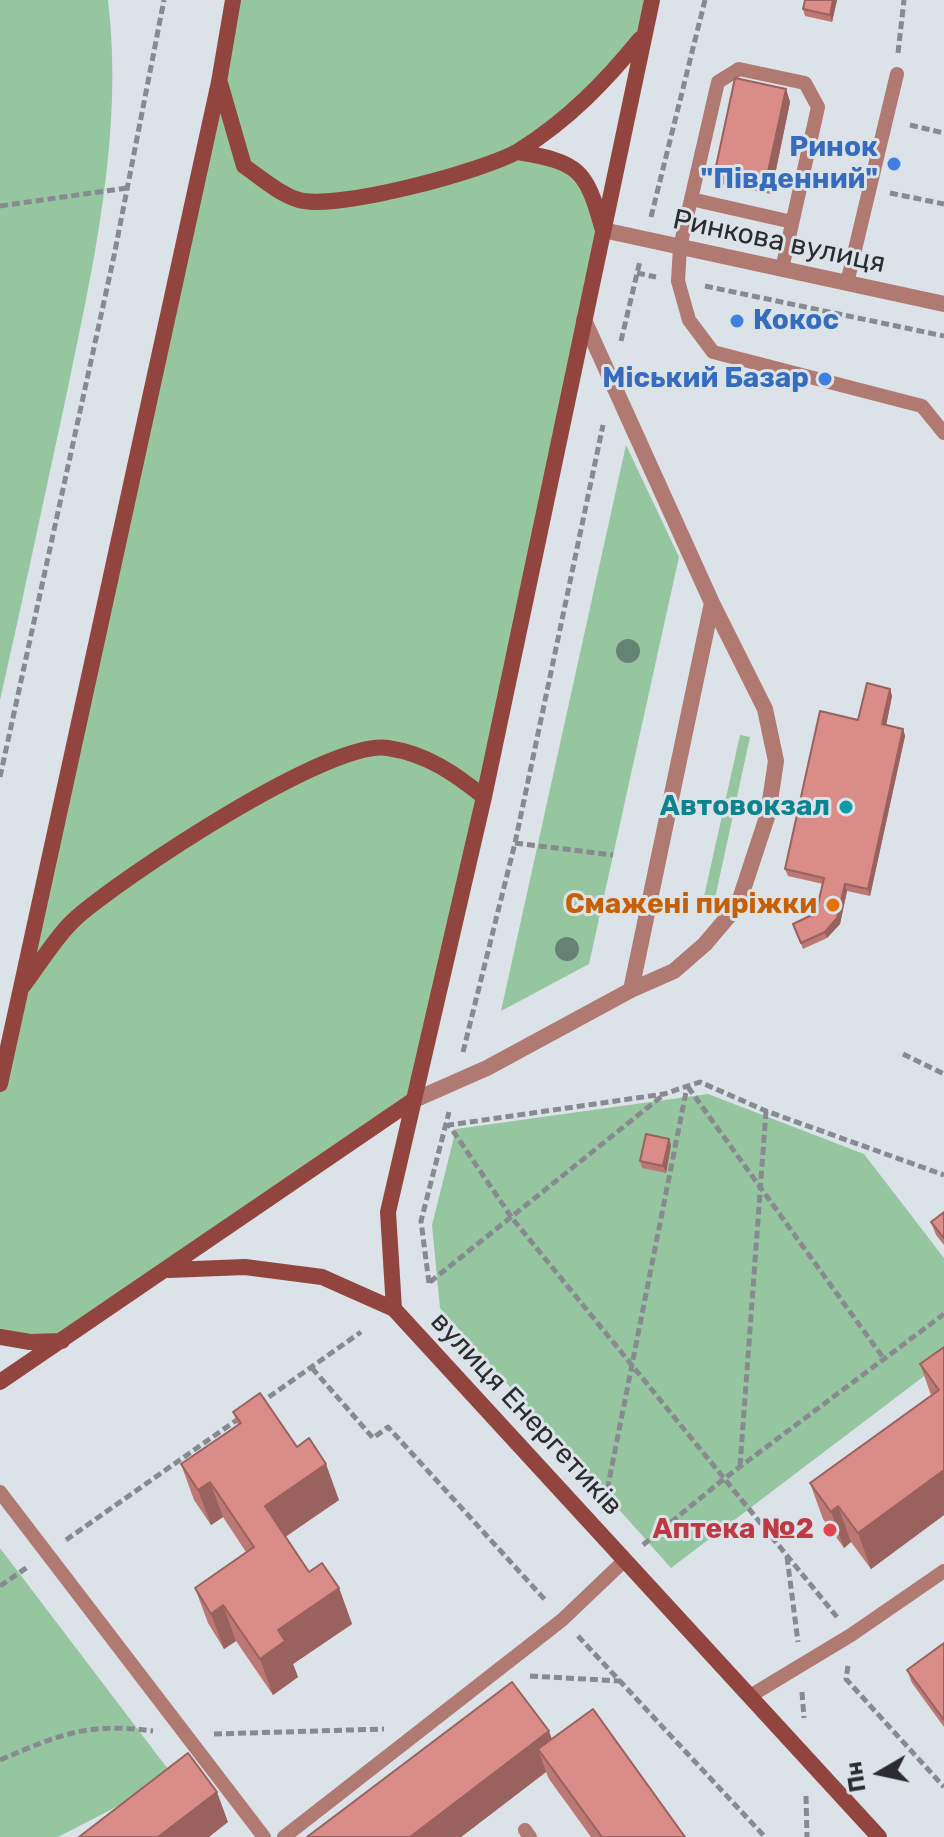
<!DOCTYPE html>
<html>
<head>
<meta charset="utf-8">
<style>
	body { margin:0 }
	#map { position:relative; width:944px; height:1837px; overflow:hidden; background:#dbe2e8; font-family:Rubik,sans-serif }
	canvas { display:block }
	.north { position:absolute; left:840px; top:1733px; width:80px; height:80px; -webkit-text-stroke:6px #dbe2e8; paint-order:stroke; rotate:261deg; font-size:22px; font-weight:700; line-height:32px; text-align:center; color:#2a2c2f }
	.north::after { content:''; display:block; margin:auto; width:28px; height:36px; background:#2a2c2f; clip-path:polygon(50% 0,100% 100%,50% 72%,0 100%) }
</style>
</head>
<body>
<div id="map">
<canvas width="944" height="1837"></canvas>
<div class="north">Пн</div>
</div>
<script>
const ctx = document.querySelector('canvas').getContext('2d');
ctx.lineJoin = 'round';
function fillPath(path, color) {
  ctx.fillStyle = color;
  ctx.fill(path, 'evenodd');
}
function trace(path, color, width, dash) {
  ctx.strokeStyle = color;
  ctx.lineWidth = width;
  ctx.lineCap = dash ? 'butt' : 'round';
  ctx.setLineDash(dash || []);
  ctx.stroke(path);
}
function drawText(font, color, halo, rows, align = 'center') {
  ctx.font = font + ' Rubik,sans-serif';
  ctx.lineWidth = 6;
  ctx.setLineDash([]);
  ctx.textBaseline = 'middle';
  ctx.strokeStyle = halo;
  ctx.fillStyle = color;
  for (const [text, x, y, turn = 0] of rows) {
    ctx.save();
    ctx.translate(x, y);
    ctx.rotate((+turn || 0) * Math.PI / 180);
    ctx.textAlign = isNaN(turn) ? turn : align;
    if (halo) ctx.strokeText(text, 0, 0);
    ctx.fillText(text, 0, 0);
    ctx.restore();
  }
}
fillPath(new Path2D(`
	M0,0H108C124,132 93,268 66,397C44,498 23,599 0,700Z
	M233,0H652L642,36L519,151C580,162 586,171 603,230L412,1101L63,1341L0,1337V1084Z
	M626,445L679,557L589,964L501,1011Z
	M740,735L750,737L712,912L701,910Z
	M708,1094L864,1154L944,1258V1361L671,1568L440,1308L432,1225L456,1129Z
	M0,1548L174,1777L58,1837H0Z`), '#96c69f');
trace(new Path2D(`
	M898,53L904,0
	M910,125L944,133
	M890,193L944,204
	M0,206L127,188
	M651,217L705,0
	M637,273L656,277
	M705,286L944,336
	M621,341L640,261
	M0,777L114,256L164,0
	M515,843L613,855
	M463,1052L515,843L603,425
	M903,1054L944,1074
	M688,1087L884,1359
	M430,1282L662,1096
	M429,1283L421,1221L449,1112
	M312,1368L373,1438L388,1427L547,1602
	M259,1404L361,1332
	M740,1466L766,1111
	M605,1501L687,1087
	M66,1540L241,1417
	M643,1545L725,1478L944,1314
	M787,1557L798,1642
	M0,1586L29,1566
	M837,1617L512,1218L449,1125L664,1094L700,1082L766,1111L944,1175
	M578,1636L765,1837
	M848,1666L846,1679L944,1787
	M530,1676L620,1681
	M802,1692L804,1718
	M214,1734L384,1729
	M0,1760C59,1735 87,1722 153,1731
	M806,1796L807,1837`), '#878b90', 5, [8, 4]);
trace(new Path2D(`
	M691,199L792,222
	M782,269L818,107L805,83L739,69L718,82L680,247L678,281L689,320L713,352L922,406L944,433
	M847,283L897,74
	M0,1492L264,1837
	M750,1696L851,1635L944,1571
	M525,1830L530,1837
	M284,1837L562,1620L625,1560`), '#b07972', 14);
trace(new Path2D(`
	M603,230L944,304
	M631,990L674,971L705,944L738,905L768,814L776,761L765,709L712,603
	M412,1101L487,1068L631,990L712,603L584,320`), '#b07972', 16);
trace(new Path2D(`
	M220,83L244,166C260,177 278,193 296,199C330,213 488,170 520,150C568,120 605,82 640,39
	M518,152C578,162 586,169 602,227
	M23,986C40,964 56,936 76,918C124,876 329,739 388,748C427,754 454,773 484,797
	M0,1084L219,82L233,0
	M169,1270L245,1267L322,1277L394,1309L879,1837
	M394,1309L388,1212L484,797L652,0
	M0,1337L30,1342L62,1341
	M0,1382L412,1101`), '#92453e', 16);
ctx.fillStyle = '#658374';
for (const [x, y] of [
	[628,651],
	[567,949]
]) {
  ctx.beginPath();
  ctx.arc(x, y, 12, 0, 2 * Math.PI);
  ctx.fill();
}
fillPath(new Path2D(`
	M805,0H837L832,22L805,16L803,9Z
	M786,89L790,102L771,194L720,184L715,171Z
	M890,689L892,696L886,725L903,729L905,736L870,896L847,891L840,924L827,938L803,949L793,924L816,913L823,884L788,876L785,869L858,720Z
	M671,1145L666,1173L642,1168L640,1161Z
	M944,1212V1245L936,1235L931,1222Z
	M944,1347V1515L871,1569L851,1542L844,1548L823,1519L810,1483L931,1395L920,1364Z
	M233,1412L297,1447L339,1500L285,1536L309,1572L339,1588L352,1624L293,1664L298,1677L273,1695L236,1641L224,1649L208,1623L195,1588L246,1552L223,1517L211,1525L194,1500L181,1464L238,1425Z
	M944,1643V1727L912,1683L907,1670Z
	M552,1739L685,1837H591L549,1779L546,1772L461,1837H307Z`), '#bb7875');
fillPath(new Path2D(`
	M833,0H837L832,22L830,15Z
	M786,89L790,102L771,194L766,181Z
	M890,689L892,696L885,731L882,724Z
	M903,729L905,736L870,896L868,889Z
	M845,884L847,891L840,924L827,938L825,932Z
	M669,1139L671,1145L666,1173L663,1166Z
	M326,1464L339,1500L278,1542L265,1506Z
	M944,1470V1515L871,1569L858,1533Z
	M210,1482L223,1517L211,1525L198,1490Z
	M838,1506L851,1542L844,1548L831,1512Z
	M339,1588L352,1624L293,1664L298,1677L273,1695L260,1659L278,1630Z
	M223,1605L236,1641L224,1649L211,1614Z
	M549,1731L560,1762L538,1749L546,1772L461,1837H410Z
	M217,1792L228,1822L209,1837H158Z`), '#99625f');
const building = new Path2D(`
	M805,0H833L830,15L803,9Z
	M735,78L786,89L766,181L715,171Z
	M867,683L890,689L882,724L903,729L868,889L845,884L837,918L825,932L801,943L793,924L816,913L824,878L785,869L820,711L858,720Z
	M646,1134L669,1139L663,1166L640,1161Z
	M944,1212V1238L931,1222Z
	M944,1347V1470L858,1533L838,1506L831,1512L810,1483L939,1390L920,1364Z
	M260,1393L297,1447L309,1438L326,1464L265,1506L309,1572L322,1563L339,1588L278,1630L285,1641L260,1659L223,1605L211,1614L195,1588L254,1547L210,1482L198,1490L181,1464L241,1423L233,1412Z
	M944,1643V1720L907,1670Z
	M512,1682L549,1731L410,1837H307Z
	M593,1709L685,1837H602L538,1749Z
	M188,1753L217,1792L158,1837H79Z`);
fillPath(building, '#da8c88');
trace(building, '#99625f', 2);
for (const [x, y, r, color] of [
	[894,164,8,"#3f7fe0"],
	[737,321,8,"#3f7fe0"],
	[825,379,8,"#3f7fe0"],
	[846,807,8,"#0f9aa8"],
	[833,905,8,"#e8710a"],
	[830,1530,8,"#e0444e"]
]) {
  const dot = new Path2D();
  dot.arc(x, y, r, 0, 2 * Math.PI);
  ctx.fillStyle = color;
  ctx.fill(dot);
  trace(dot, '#dbe2e8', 3);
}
drawText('bold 28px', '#366cbe', '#dbe2e8', [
	["Ринок",878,148],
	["\"Південний\"",878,180],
	["Кокос",753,321,"left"],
	["Міський Базар",809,379]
], 'right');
drawText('28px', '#2a2c2f', '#dbe2e8', [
	["Ринкова вулиця",779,242,12],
	["вулиця Енергетиків",526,1414,47]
]);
drawText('bold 28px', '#0d838f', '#dbe2e8', [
	["Автовокзал",830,807]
], 'right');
drawText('bold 28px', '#c56008', '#dbe2e8', [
	["Смажені пиріжки",817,905]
], 'right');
drawText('bold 28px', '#be3a42', '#dbe2e8', [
	["Аптека №2",814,1530]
], 'right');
</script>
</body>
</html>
